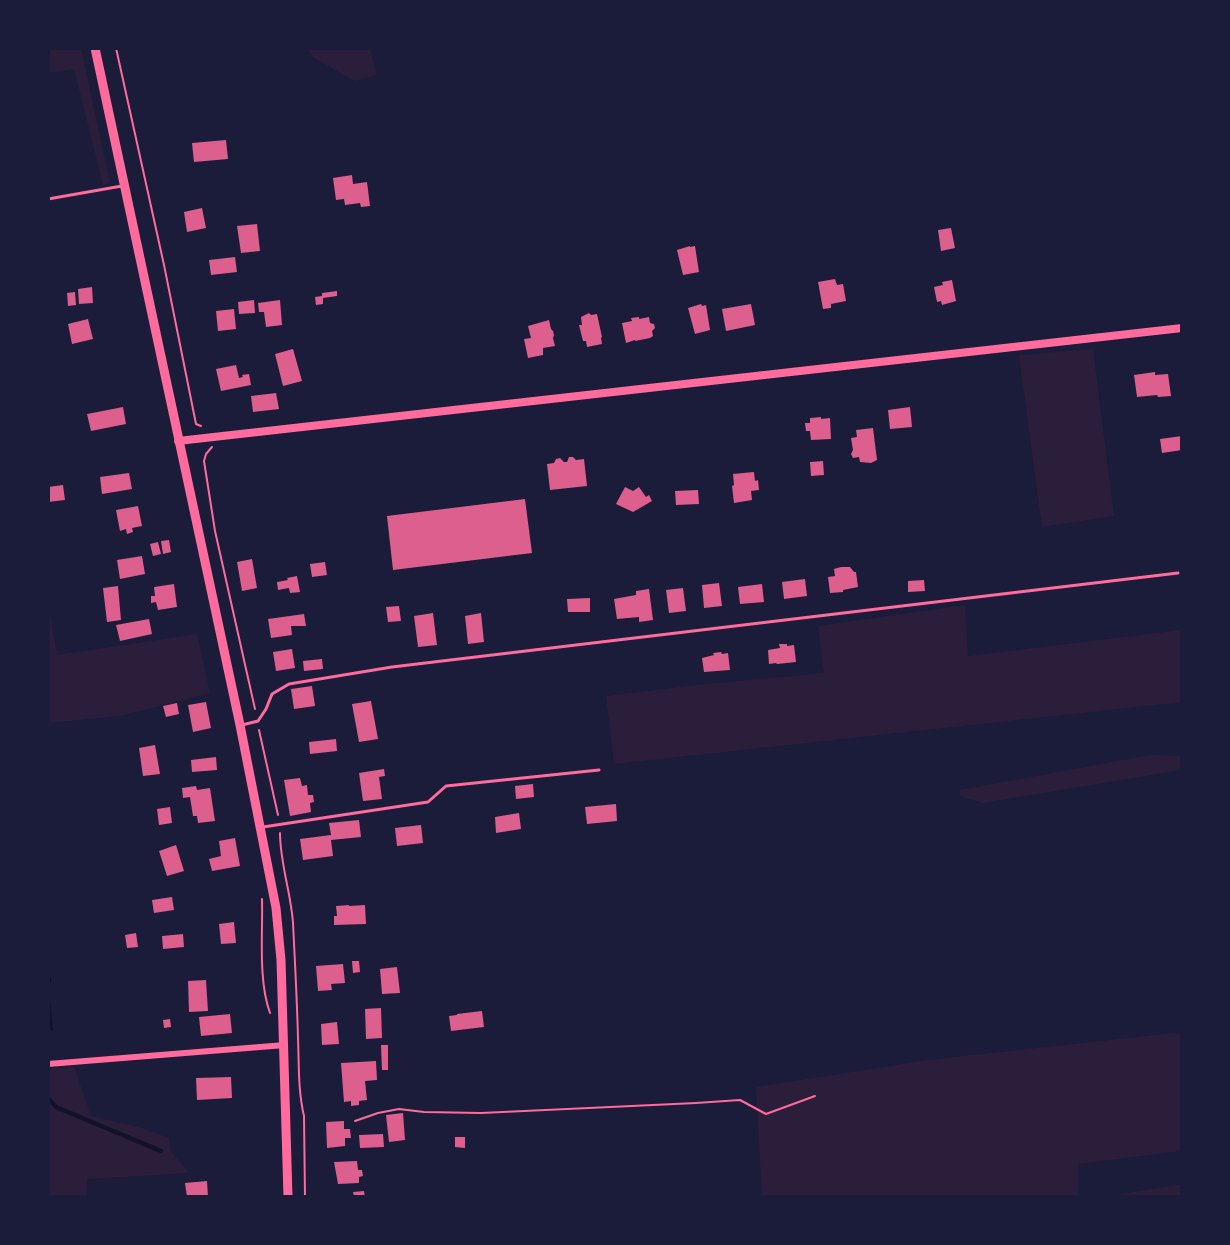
<!DOCTYPE html>
<html>
<head>
<meta charset="utf-8">
<style>
	body { margin:0 }
	#map { position:relative; width:1230px; height:1245px; overflow:hidden; background:#1b1b3a; font-family:Georgia,serif }
	canvas { display:block }
	.frame { position:absolute; inset:0; border:50px solid #1b1b3a; pointer-events:none }
</style>
</head>
<body>
<div id="map">
<canvas width="1230" height="1245"></canvas>
<div class="frame"></div>
</div>
<script>
const ctx = document.querySelector('canvas').getContext('2d');
ctx.lineJoin = 'round';
function fillPath(path, color) {
  ctx.fillStyle = color;
  ctx.fill(path, 'evenodd');
}
function trace(path, color, width, dash) {
  ctx.strokeStyle = color;
  ctx.lineWidth = width;
  ctx.lineCap = dash ? 'butt' : 'round';
  ctx.setLineDash(dash || []);
  ctx.stroke(path);
}
fillPath(new Path2D(`
	M48,48H81L110,183L103,185L74,69L48,73Z
	M306,48H370L377,75L355,81L314,58Z
	M1093,349L1114,516L1042,527L1019,355Z
	M48,602L57,655L197,634L210,693L120,716L48,723Z
	M965,605L968,656L1182,630V702L614,764L606,696L696,685L824,673L818,626Z
	M1150,755L1182,756V770L983,803L960,796V790Z
	M1182,1032V1151L1078,1164V1197H762L756,1087L928,1060Z
	M74,1067L91,1116L142,1128L169,1138L170,1150L189,1173L87,1179V1197H48V1069Z
	M1182,1184V1197H1103Z`), '#2a1e3b');
fillPath(new Path2D(`
	M48,981L53,1030L48,1031Z`), '#12122b');
trace(new Path2D(`
	M48,976L49,981
	M48,1098L56,1107L161,1151`), '#12122b', 4.5);
fillPath(new Path2D(`
	M226,140L228,159L194,162L192,143Z
	M352,175L353,184L367,182L370,206L361,207L360,203L345,205L344,199L336,200L333,178Z
	M202,208L206,228L187,232L184,212Z
	M257,224L260,251L241,253L237,226Z
	M951,228L955,248L941,251L938,230Z
	M690,246V247L695,246L699,272L683,275L677,250Z
	M235,257L237,272L211,275L209,260Z
	M835,279L837,285L843,284L846,301L831,304V308L823,309L818,282Z
	M952,280L956,301L942,305L941,301L937,302L934,287L943,285L942,282Z
	M92,287L93,303L79,304L78,289Z
	M337,291V296L323,298V304L316,305L315,297L322,296V293Z
	M75,292L76,305L68,306L67,293Z
	M254,300L255,313L239,314L238,302Z
	M280,300L282,325L266,327L264,312H259L258,303Z
	M701,304L702,306L706,305L710,330L695,334L688,308Z
	M751,304L755,325L726,331L722,309Z
	M234,309L236,329L218,331L216,311Z
	M589,313L591,315L597,314L602,337L601,338L602,344L587,347L586,341H583L579,325H582L581,317Z
	M639,317V319L649,317L650,323L654,324L655,328L652,331L653,336L650,338L635,341V340L626,343L622,323L632,321L631,318Z
	M88,319L93,339L72,344L68,324Z
	M549,320L551,329L553,331L554,335L553,338L555,346L543,348V355L528,358L524,339L531,338L528,326Z
	M293,349L302,381L283,386L275,354Z
	M236,365L239,378L243,377L242,375L249,374L251,385L221,391L216,369Z
	M1155,372V375L1168,374L1171,396L1158,397L1157,395L1137,397L1134,375Z
	M276,393L279,409L253,412L251,396Z
	M123,407L126,424L91,431L87,414Z
	M910,407L912,427L890,429L888,410Z
	M821,417V419L830,418L831,439L811,440L810,431H806L805,423H810V418Z
	M873,428L877,460L871,463L860,462L859,457L853,458L851,454L853,450L851,438L857,437L856,430Z
	M1182,436V450L1162,453L1160,439Z
	M569,457H573L576,460L584,459L587,486L550,490L547,464L554,463L556,459L560,458L564,462H567Z
	M823,461L824,475L811,476L810,462Z
	M754,472L755,481L758,480L759,490L751,491L752,500L734,503L732,486L734,485L733,474Z
	M129,473L132,489L102,494L100,477Z
	M63,485L65,500L48,502V487Z
	M625,487L633,491L639,487L646,497L649,495L652,501L633,512L616,504Z
	M698,490L699,504L676,505L675,491Z
	M525,499L532,553L393,570L387,516Z
	M138,506L142,526L132,528L133,532L127,534L126,529L120,531L116,510Z
	M169,540L171,552L163,554L161,541Z
	M158,542L161,554L153,556L150,544Z
	M142,556L145,574L120,579L117,560Z
	M252,559L257,588L242,591L237,562Z
	M325,562L327,575L312,577L310,564Z
	M841,567H850L854,572H856L858,587L843,590V592L830,593L828,577L835,576L834,569Z
	M297,576L300,592L290,593L289,588L278,590L277,582L288,580L287,578Z
	M805,579L807,596L784,599L782,582Z
	M924,580L925,591L908,592V581Z
	M719,583L722,606L704,608L702,585Z
	M174,584L177,607L158,610L156,602L151,603V596H155L154,587Z
	M762,584L764,602L740,604L738,587Z
	M118,586L121,620L107,622L103,588Z
	M683,588L686,611L669,613L666,590Z
	M649,589L653,620L639,622V617L617,619L614,599L636,595V591Z
	M590,598V612H568L567,599Z
	M399,606L401,621L388,622L386,607Z
	M433,613L437,645L418,647L414,616Z
	M481,613L484,642L468,644L465,616Z
	M304,614L306,626H291L292,635L271,638L268,619Z
	M149,619L152,634L120,641L116,625Z
	M779,644H787V646L794,645L796,662L777,664L776,663L769,664L768,650L780,648Z
	M292,649L295,668L276,671L273,652Z
	M721,652L722,654L728,653L730,670L704,672L702,658L714,655L713,653Z
	M322,659L323,669L304,671L303,661Z
	M312,686L315,706L294,709L291,689Z
	M371,701L378,739L359,742L352,704Z
	M206,702L211,728L193,732L188,705Z
	M177,703L179,714L166,717L163,706Z
	M336,739L337,751L310,754L309,742Z
	M155,745L160,774L143,776L139,748Z
	M216,757L217,770L192,772L191,760Z
	M384,769L385,776L379,777L382,799L363,801L359,773Z
	M300,778L302,786L307,785L308,795H313L314,802L310,803L311,812L290,816L284,780Z
	M533,784L534,797L516,799L515,786Z
	M196,786L197,790L210,788L215,821L198,823L197,816H193L190,797L183,798L182,788Z
	M616,804L617,821L587,824L585,807Z
	M170,807L172,823L159,825L157,809Z
	M519,813L521,829L496,833L495,817Z
	M359,820L361,837L331,840L333,856L303,860L300,839L331,835L329,823Z
	M421,825L423,843L397,846L395,828Z
	M235,838L240,866L212,871L209,859L221,856L219,841Z
	M176,845L184,871L167,876L159,851Z
	M172,897L174,910L154,913L152,900Z
	M349,905V906L365,905L366,924L334,925V916H337L336,906Z
	M234,922L236,943L221,944L219,924Z
	M136,933L138,947L127,948L125,935Z
	M183,934L184,947L163,949L162,936Z
	M352,961H359L360,972L353,973Z
	M343,964L345,983L331,984L332,990L318,991L316,966Z
	M397,967L400,993L382,994L380,969Z
	M206,980L208,1011L189,1012L188,981Z
	M381,1008L382,1038L366,1039L365,1009Z
	M482,1011L484,1027L451,1031L449,1016L457,1015V1014Z
	M230,1014L232,1033L201,1036L199,1017Z
	M170,1019L171,1027L164,1028L163,1020Z
	M337,1022L339,1044L322,1045L321,1024Z
	M381,1045H388V1070H382Z
	M376,1061L377,1080L365,1081L367,1100L359,1101V1105L351,1106V1101L344,1102L341,1063Z
	M231,1077L232,1098L197,1100L196,1078Z
	M403,1113L405,1140L389,1142L386,1115Z
	M344,1121V1129H350L351,1138H345V1146L327,1148L326,1122Z
	M383,1134L384,1147L360,1148L359,1135Z
	M455,1137H465V1148L455,1147Z
	M357,1161L358,1170H362L363,1176L359,1177V1183L338,1184L334,1162Z
	M207,1181L208,1197H187L185,1183Z
	M364,1191L365,1197H354L353,1192Z`), '#dd5f8e');
trace(new Path2D(`
	M116,48L164,265L196,424L201,426
	M212,447L206,454L204,461L215,531L255,709
	M259,730L278,815
	M280,833C280,863 291,893 293,923C295,962 297,1000 298,1038C299,1064 298,1091 304,1116L305,1197
	M262,899C263,934 258,980 270,1013
	M355,1121L378,1113L399,1109L424,1112L481,1113L696,1103L740,1100L766,1114L815,1096`), '#ff6b9d', 2);
trace(new Path2D(`
	M48,199L122,186
	M242,725L258,721L266,709L272,694L289,684L392,667L1178,573
	M263,827L428,802L446,786L599,770`), '#ff6b9d', 3);
trace(new Path2D(`
	M48,1064L285,1045`), '#ff6b9d', 6);
trace(new Path2D(`
	M178,441L1182,328`), '#ff6b9d', 8);
trace(new Path2D(`
	M95,48L240,725L276,908L281,960L288,1197`), '#ff6b9d', 9);
</script>
</body>
</html>
